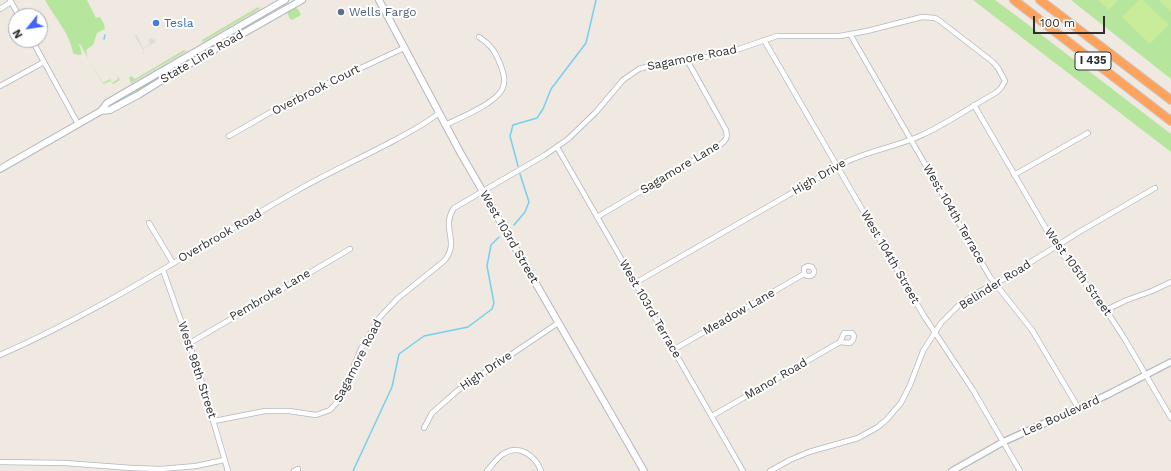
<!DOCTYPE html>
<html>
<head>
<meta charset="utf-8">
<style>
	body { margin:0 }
	#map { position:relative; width:1171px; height:471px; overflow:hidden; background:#efe9e1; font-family:"Work Sans",sans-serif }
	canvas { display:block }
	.north { position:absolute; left:8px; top:8px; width:40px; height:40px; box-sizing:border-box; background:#fff; border:1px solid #ababab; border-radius:50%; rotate:240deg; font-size:11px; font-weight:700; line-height:16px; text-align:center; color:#2e2e2e }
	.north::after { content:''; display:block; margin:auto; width:14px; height:18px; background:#4264fb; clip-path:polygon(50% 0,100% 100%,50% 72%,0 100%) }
	.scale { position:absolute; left:1033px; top:16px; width:72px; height:18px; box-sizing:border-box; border:2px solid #2e2e2e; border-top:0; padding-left:5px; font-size:12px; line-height:14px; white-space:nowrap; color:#2e2e2e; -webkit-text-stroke:3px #fff; paint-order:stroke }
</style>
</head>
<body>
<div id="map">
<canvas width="1171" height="471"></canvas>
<div class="north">N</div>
<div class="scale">100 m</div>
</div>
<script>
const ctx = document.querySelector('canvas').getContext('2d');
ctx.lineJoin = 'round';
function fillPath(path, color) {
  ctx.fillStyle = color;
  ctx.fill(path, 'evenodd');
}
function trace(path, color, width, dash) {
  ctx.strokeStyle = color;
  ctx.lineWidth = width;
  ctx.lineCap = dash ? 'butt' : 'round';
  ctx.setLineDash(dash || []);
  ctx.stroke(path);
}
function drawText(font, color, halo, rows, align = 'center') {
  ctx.font = font + ' "Work Sans",sans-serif';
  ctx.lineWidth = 4;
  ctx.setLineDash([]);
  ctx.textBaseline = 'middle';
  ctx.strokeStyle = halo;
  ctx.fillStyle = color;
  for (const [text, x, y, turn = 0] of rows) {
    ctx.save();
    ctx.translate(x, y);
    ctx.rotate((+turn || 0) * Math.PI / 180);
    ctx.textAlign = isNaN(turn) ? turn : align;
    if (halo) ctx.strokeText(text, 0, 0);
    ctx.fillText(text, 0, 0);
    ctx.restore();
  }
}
fillPath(new Path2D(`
	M45,0H87L96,18L100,17L104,24L105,29L97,33L93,45L86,50L88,58L103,83L110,79L112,83L118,79L117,75L120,80L113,84L110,81L103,84L80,44H79L82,54L78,55L73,53C70,33 54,17 45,0Z
	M973,0H995L1026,23L1171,134V152Z
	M1071,0H1171V79Z
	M258,7L260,9L203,42L202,40Z
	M295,8L298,9L301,15L292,20L290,19L287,12Z
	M251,23L230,38L215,46L214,45Z
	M184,50L186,51L133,82L131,83L129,78L131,76L135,79Z
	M154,79L155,80C141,91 126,99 110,107L109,106Z`), '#b6e59e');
fillPath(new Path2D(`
	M1098,0H1118L1109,10Z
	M1139,0H1143L1169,25L1150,44L1122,17Z
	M1159,0H1171V12Z`), '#c9ec9a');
fillPath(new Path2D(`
	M262,7L260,11L204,43L202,44L201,43Z
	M132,32L135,36L137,35L143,48L150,44L148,40L152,38L153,40L155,39L156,42L143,49L144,53L142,54L143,52L142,48Z
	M188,50V53L135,83L133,84L131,83Z`), '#dfdcd8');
trace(new Path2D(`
	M104,39L105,35
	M518,166L510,136L513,125L537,118L543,109L551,89L586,43L596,0
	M514,225L525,212L529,202L520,174
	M353,471L392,387L399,354L424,336L468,327L492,309L494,303L487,266L491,245L499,237`), '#75cff0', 1.5);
const minor = new Path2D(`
	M10,0L19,16
	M0,9L11,2
	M850,34L990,277L1032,330L1079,409
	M32,40L78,124
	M764,40L924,316L973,390L1020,471
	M0,86L44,62
	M974,105L1056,246L1106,310L1126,341L1171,418
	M445,125C460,118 499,102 503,87C506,79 503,73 501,66C495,51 492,46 479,37
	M229,136L292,100L404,48
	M557,147L743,471
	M1014,175L1088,133
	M597,217L720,145C726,140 728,138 726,130L687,60
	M149,223L173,263
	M163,270L197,366L228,471
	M1106,310L1127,300L1152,291L1171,282
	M190,343L350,249
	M673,350L804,274L807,276H811C815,273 815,271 812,267L808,266L804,268V274
	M0,355C105,309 199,246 298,190C330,172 363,157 395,140C410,132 425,124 439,113
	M712,416L840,342L850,343L853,340L854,336L852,333H844L840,342
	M214,421L265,411H289L316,415L330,410L340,399L361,349L380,317L397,299L444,261C461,241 440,229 454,208L545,155L568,139L596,112L623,80L639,69L657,64L714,56L733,51L777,36H840L867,31L922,17L935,18L940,21L993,62L998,68L1005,81L1001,88L997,92C972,106 948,123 922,135C897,147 869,150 844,163L635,283
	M424,428L432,413L457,391L558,323
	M0,462L65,463L132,468L161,469L196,466L224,460
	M294,471L298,469
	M487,471C492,465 497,458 503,454C519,444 535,455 541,471
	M770,471L790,460L809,452L858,438L878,427L887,419L901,403L910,385L923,351L941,323L959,305L977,293L1002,280L1079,232L1155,188`);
const tertiary = new Path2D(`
	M952,471L1003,442L1107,395L1171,362`);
const secondary = new Path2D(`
	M379,0L460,152L644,471
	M101,111L110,110L138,95L177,71L302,0
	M0,169L101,111L107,103L131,89L285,0`);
const motorway = new Path2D(`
	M1014,0L1171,121
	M1040,0L1171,100`);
trace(minor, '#b4b7c1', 6);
trace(tertiary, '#b4b7c1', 8);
trace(secondary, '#b4b7c1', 8);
trace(motorway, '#c9c9c9', 10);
trace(minor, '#fff', 4.5);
trace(tertiary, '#fff', 5.5);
trace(secondary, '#fff', 6);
trace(motorway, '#ffa35c', 8);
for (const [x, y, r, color] of [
	[341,12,4,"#5c6f8a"],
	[156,23,4,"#3f7fe0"]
]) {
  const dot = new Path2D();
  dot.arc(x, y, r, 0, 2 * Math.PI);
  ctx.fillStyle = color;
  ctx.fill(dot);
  trace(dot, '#fff', 1.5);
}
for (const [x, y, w] of [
	[1093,61,36]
]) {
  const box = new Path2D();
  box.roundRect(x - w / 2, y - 9, w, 18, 3);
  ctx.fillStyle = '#fff';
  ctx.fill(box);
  trace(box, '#2e2e2e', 1);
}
drawText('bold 11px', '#2e2e2e', null, [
	["I 435",1093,61]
]);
drawText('12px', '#4e5e75', '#fff', [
	["Wells Fargo",349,12]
], 'left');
drawText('12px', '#366cbe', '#fff', [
	["Tesla",164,23]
], 'left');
drawText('12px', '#2e2e2e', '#fff', [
	["State Line Road",202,57,-30],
	["Sagamore Road",692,58,-11],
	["Overbrook Court",316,90,-27],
	["Sagamore Lane",680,168,-31],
	["High Drive",819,177,-30],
	["West 104th Terrace",954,214,60],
	["Overbrook Road",220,236,-30],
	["West 103rd Street",509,237,60],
	["West 104th Street",890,257,60],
	["West 105th Street",1078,272,54],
	["Belinder Road",995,285,-32],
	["Pembroke Lane",270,295,-30],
	["West 103rd Terrace",650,309,60],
	["Meadow Lane",739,312,-30],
	["Sagamore Road",358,361,-63],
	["West 98th Street",197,370,72],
	["High Drive",486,371,-34],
	["Manor Road",776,379,-30],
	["Lee Boulevard",1061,416,-24]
]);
</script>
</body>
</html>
